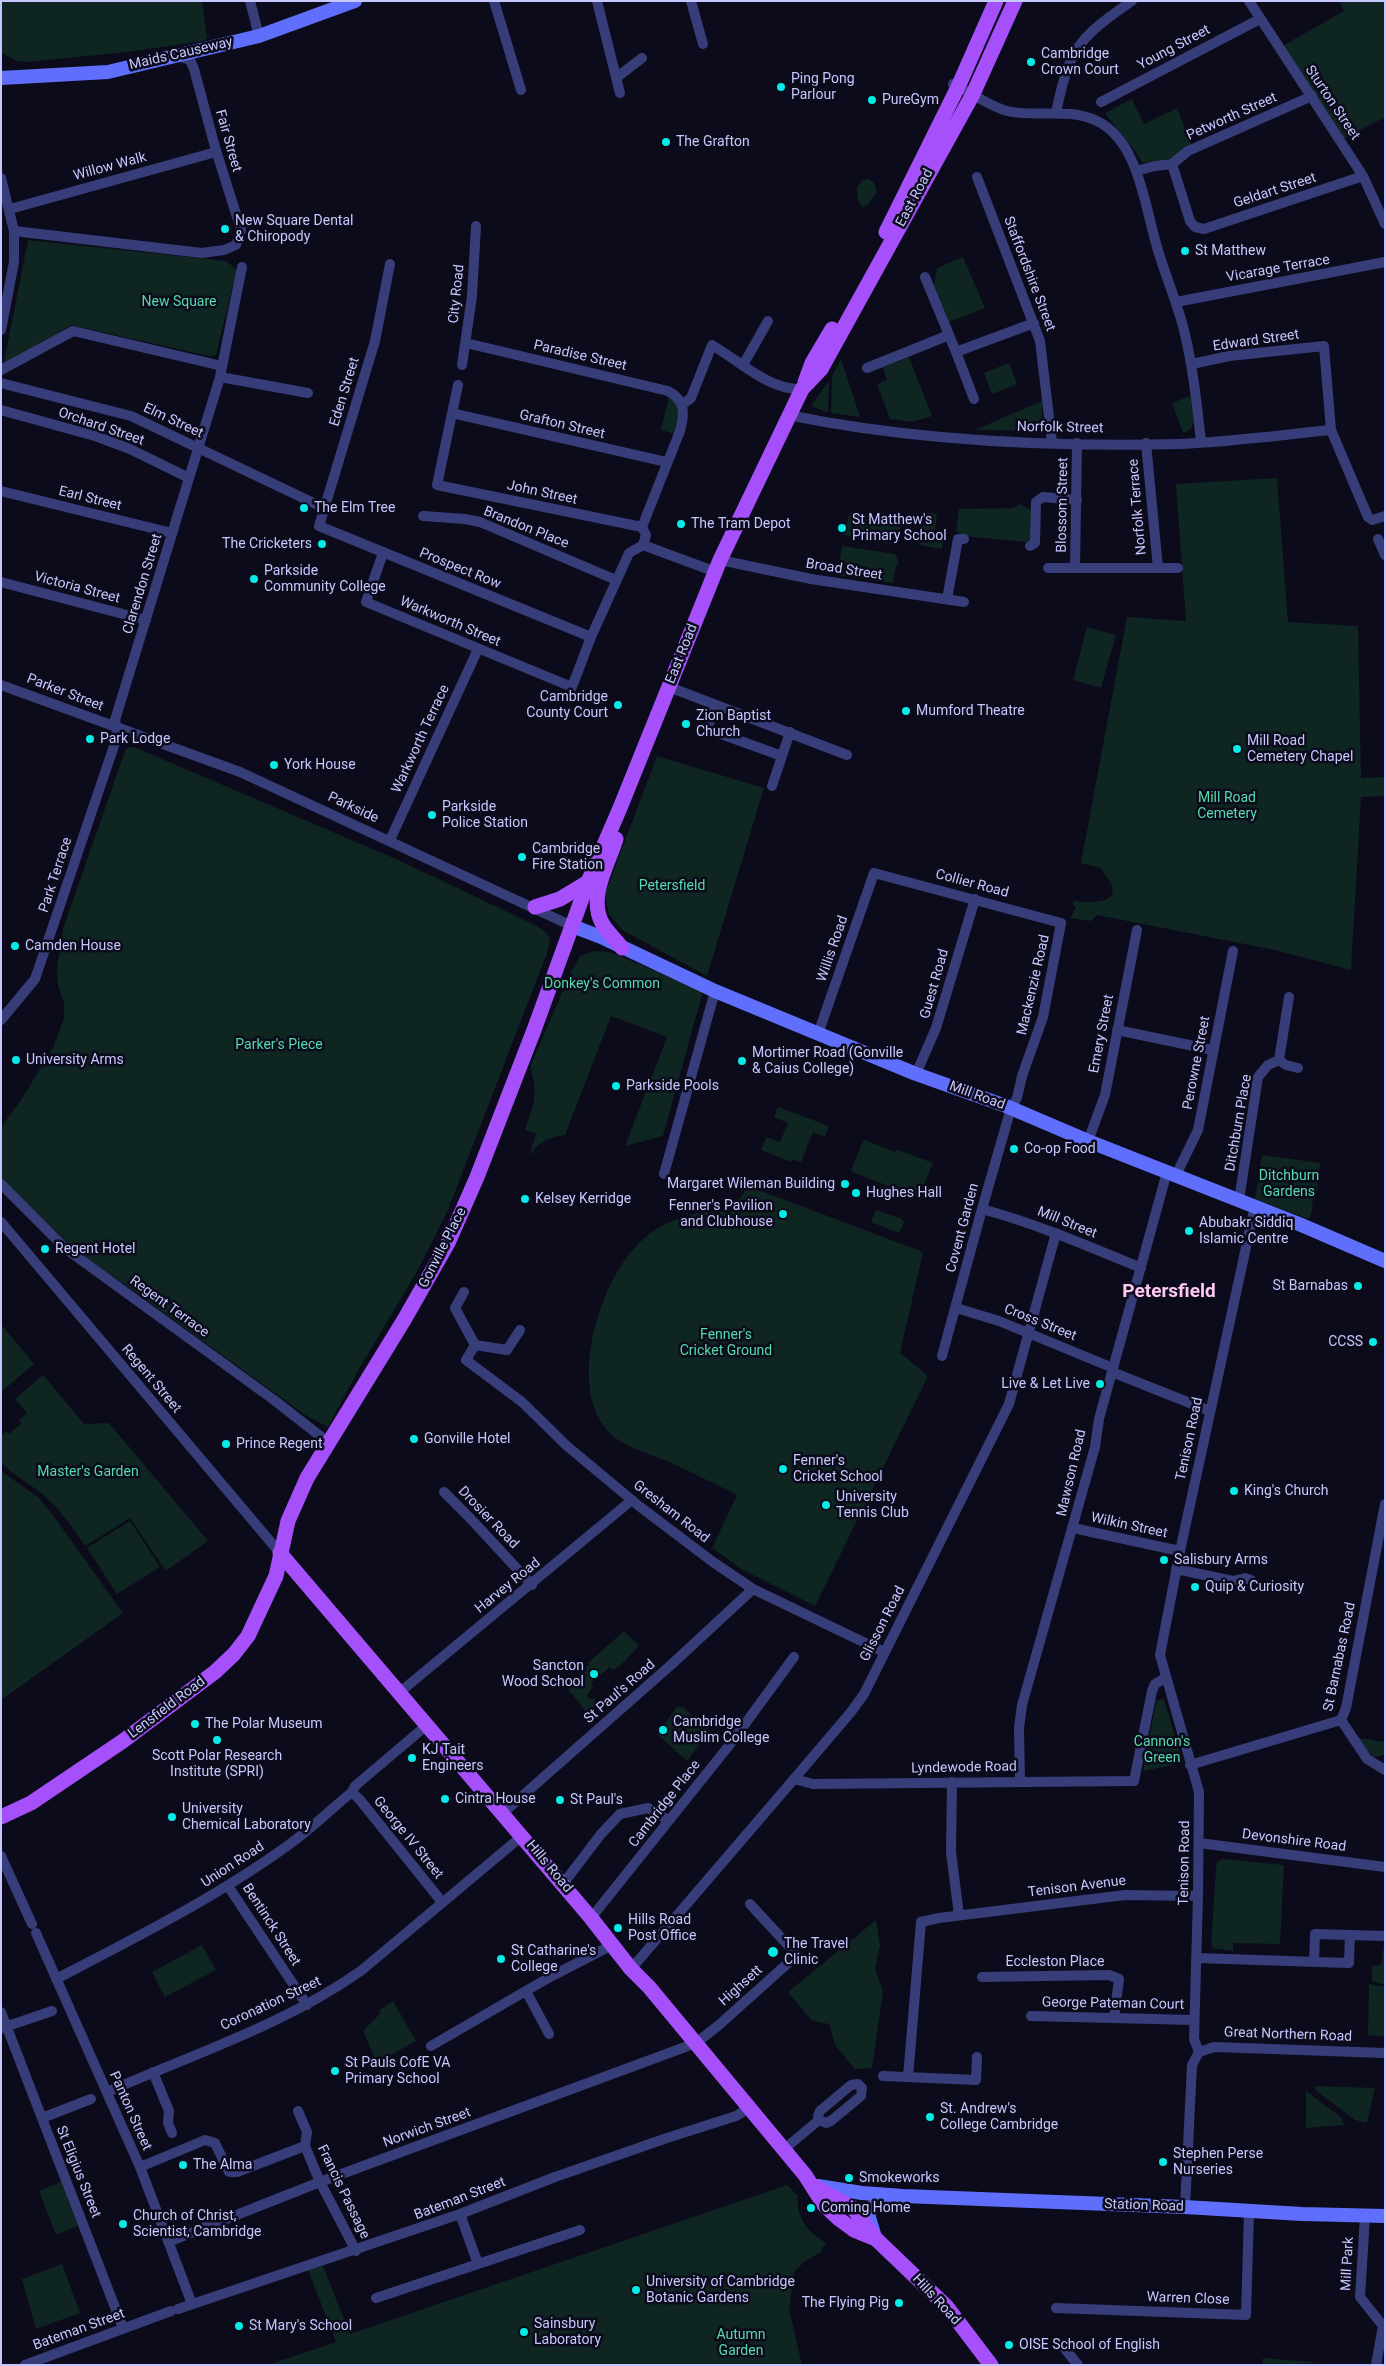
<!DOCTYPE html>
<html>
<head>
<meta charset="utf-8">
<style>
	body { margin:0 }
	#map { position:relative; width:1386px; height:2366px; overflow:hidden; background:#0c0b1b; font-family:Roboto,sans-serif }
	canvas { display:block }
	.frame { position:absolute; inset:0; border:2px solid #c6c7fe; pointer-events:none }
</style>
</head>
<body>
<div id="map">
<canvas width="1386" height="2366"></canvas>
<div class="frame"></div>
</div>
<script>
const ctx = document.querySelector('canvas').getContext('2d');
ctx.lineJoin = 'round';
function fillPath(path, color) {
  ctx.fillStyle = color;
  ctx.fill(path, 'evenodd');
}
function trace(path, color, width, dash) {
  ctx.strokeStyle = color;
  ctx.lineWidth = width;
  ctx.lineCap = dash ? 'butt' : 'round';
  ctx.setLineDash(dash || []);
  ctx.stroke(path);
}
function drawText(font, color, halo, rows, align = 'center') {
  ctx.font = font + ' Roboto,sans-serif';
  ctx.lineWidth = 5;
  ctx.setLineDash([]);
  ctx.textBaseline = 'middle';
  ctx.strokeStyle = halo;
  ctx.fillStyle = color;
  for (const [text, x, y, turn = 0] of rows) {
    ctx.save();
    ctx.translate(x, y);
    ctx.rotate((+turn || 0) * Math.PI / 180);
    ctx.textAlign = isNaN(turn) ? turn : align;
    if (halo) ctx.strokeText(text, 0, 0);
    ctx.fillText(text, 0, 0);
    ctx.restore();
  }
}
fillPath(new Path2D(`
	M1,1H202L207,37L204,41L127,52L27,62L17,61L1,52Z
	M1339,1H1385V117L1341,140L1279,48L1344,11Z
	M1132,99L1144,124L1177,108L1192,146L1173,158L1143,163C1132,145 1117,130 1105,113Z
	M869,179L874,183L877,192L867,206L862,207L858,200L857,187L863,180Z
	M28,240L226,261L236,269V273L216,355L209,356L71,325L9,362H4Z
	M963,257L985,308L949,322L934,285L937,268Z
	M909,357L932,416L912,422L890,419L877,384L887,380L883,367Z
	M841,359L860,417L831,413L832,376Z
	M1009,363L1017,384L992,394L984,373Z
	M829,381L828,413L811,406Z
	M669,396C684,405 679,420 675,434L661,430Z
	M1190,396L1194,421L1191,429L1183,433L1172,403Z
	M1042,401V428L1040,431L975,430Z
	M1277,478L1288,622L1358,626L1361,778L1385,777V796L1361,797L1351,970L1275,950L1097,915L1091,921L1071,918L1076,907L1073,905V901C1083,902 1118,906 1112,886C1110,880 1104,874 1101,868L1081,863L1127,617L1186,621L1176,484Z
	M1020,504L1033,512L1032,538L1027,542L963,536L956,531L959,509L1013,508Z
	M850,512L902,520L898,545L844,535Z
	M923,512L937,514L934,538L943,540L942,549L919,545L924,519H922Z
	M842,546L895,554L899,563L896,566L893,583L841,576L838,572Z
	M1087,627L1116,635L1101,688L1073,680Z
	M129,747H134L396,859L537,926L548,934L550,941L547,953L448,1210L419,1268L359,1369L328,1427L305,1415L130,1288L84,1258L1,1178V1127L21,1100L53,1048L64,1018V1003L58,985L57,969L63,929L125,751Z
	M657,756L764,788L707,976L622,930L609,914L605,894Z
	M593,951L610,952L703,991L663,1136L625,1146L667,1037L611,1016L565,1135C549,1137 537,1143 529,1156L536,1134L525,1130C534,1103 539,1095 530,1067L570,974L580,956Z
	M778,1107L829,1126L825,1137L813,1132L801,1162L792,1159L791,1162L761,1150L766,1137L780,1142L788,1123L774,1117Z
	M865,1140L895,1152L896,1149L933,1163L919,1198L852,1172L851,1170L863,1141Z
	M1262,1155L1320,1163L1317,1190L1313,1194L1312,1210L1309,1219L1255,1199Z
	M748,1186L923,1252L900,1353L928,1376L815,1606L743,1570L712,1548L737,1495C714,1484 692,1472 669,1462C648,1453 619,1446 605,1428C568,1380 601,1279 640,1242C665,1218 698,1209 731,1212Z
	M876,1210L902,1219L904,1223L899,1233L871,1222Z
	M1,1324L34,1364L1,1392Z
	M43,1375L84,1424L109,1423L208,1541L166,1571L130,1518L85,1546C73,1528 59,1508 42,1494C29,1483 13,1475 1,1462V1436L6,1431L9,1434L22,1423L19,1420L27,1413L15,1399Z
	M1,1471L39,1498L55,1518L123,1613L1,1700Z
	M130,1521L160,1567L117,1594L87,1548Z
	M624,1631L639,1646L620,1666L612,1670L610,1667L591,1683L593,1686L587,1696L590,1699L594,1698L601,1708L587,1719L585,1710L567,1688L589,1665L588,1663Z
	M1164,1699L1183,1763L1143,1771L1156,1701Z
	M677,1707H683L710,1731L687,1761L657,1734Z
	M1359,1738L1385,1742V1755L1374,1757L1357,1740Z
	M1223,1859L1284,1865L1280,1944L1233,1943V1951L1213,1948L1211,1944L1216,1869L1217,1862Z
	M876,1920L880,1945L875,1969L883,1991L872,2068L855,2069L835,2045L829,2024L812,2021L788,1992Z
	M1384,1944H1385V1985L1372,1981V1966L1381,1965Z
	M202,1945L216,1970L165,1997L152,1972Z
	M1369,1984L1385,1987V2037L1368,2035Z
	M393,2001L416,2041L377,2063L363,2031L380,2014L379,2011Z
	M1316,2086L1375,2088L1367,2123L1355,2120L1315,2090Z
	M1306,2091L1342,2118L1344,2125L1306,2128Z
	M61,2182L78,2226L56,2235L39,2191Z
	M787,2185L798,2196C796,2219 808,2231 826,2243L820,2253L805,2261L794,2272L789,2309L802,2365H268L336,2342L308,2270L323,2266L350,2334Z
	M62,2264L80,2313L36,2329L22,2279Z
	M1263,2358L1322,2363L1263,2365Z`), '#0e2521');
trace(new Path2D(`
	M250,1L259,36
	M494,1L521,90
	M597,1L620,93
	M691,1L703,44
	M1249,1L1363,176L1385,224
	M616,78L642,58
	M953,84C971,92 988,106 1007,111C1037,118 1068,107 1097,121C1139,141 1145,208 1157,247C1165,275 1177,302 1184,330C1193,367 1197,405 1201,442
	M1101,102L1260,19
	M1056,112C1070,48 1077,39 1132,1
	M1172,164L1190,221L1195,227L1204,229L1363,176
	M1136,171L1155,166L1172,164L1188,151L1312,96
	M977,177L1040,341L1052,442
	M1,178L14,231V262L1,330
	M10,209L216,152
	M14,231L202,253L224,250L236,245L241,230L215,147L194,69L190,60L177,55
	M390,264L375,341L319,526L591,637
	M925,277L949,335
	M1176,302L1385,262
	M466,343L668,391C685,400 685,413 680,431L642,527L646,535L643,545
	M956,352L974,399
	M1192,364L1229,356L1324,346L1331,430L1368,517L1372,520L1385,516
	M462,365L472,296L476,226
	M743,365L768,321
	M867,368L949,335L956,352L1034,323
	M1,370L73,331L222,366
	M220,377L308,393
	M1,383L131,416L324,508
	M458,385L437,485L642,527
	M683,404L691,398L712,345C739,361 770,391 802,389
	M1,410L95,436L130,449L189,478
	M452,413L667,462
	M788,415C914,441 1052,447 1180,444C1231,442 1281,435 1331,430
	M1,491L172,533
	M423,516L465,519L480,522L616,580
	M1378,539L1385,555
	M643,545L716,572
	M1030,546L1035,543L1036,502L1043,497L1077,500
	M383,553L366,602L572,687L591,637L629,553L643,545
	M720,560L811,579L964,602
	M1048,568H1158L1146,443
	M1075,568L1077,443
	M1158,568H1178
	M1,582L146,620
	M947,599L958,539H964
	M1,685L240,772L572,926
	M669,687L847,755
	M716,705L707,729L782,756
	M772,786L790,732
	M390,840L478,649
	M1,1020L35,979L116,740L117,728L115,720L220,377L242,267
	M1117,1030L1213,1050
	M818,1034L874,873L1061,923L1043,1017L1022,1076L1017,1098L1011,1108L982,1209L942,1356
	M1279,1060L1286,1065L1298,1068
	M916,1074L936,1028L975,899
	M1088,1141L1105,1095L1137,930
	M664,1174L715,991
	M1176,1175L1198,1130L1233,951
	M1,1184L66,1249L274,1400L329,1443
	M1239,1200L1258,1077L1268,1065L1279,1060L1289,997
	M982,1209C1037,1224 1088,1246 1141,1268
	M1,1222L280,1553
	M464,1292L455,1308L475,1345L507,1350L520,1330
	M956,1308L999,1321L1113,1368
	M475,1345L466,1360L522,1402L567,1446L639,1506L713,1562L753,1589L884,1652
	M1112,1372L1210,1411
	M444,1492L470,1518L532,1585
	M1073,1528L1180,1551
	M1176,1569L1233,1581L1245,1578L1251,1580
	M400,1692L632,1500
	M1341,1720L1367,1759L1385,1770
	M1190,1765L1341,1720L1346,1708L1385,1504
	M794,1779L813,1784L1134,1781L1152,1691L1155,1684L1165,1678
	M1020,1781L1019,1728L1022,1705L1095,1447L1099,1419L1167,1172
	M952,1782L951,1852L959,1915
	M352,1792L360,1800L442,1902
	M503,1813L672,1664L753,1589
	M1199,1843L1385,1867
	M1,1856L32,1924
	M563,1884L601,1834L620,1814L648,1808L668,1820
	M228,1886L307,2005
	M591,1918L731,1743L794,1657
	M36,1933L140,2167L192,2304
	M1196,1958L1349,1963L1350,1935L1385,1936
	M1314,1962L1315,1934L1350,1935
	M631,1969L794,1779L851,1712L864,1694L1009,1404L1056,1233
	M982,1977L1109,1975L1119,1979L1114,2018
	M56,1979C135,1938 215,1898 287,1846C310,1830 330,1810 352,1792L355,1786L427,1725
	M526,1991L549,2034
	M1,2012L123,2328
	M1031,2016L1194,2020
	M2,2028L52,2011
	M431,2046L550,1977L612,1945
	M1199,2052L1194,2039L1198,1896L1199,1792L1160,1655L1180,1551L1255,1206
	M153,2072L169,2111L168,2123L172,2133
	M883,2076L976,2080L977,2057
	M908,2077L921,1922L939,1918L1125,1895L1198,1896
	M858,2084L862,2088L861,2096L831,2121L826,2123L819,2120L818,2116L820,2111L851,2085Z
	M107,2092C193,2054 285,2025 362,1970L522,1836
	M298,2111L307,2132L305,2146
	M42,2118L91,2099
	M305,2146L320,2182L356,2251
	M783,2150L819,2120
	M140,2167L205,2140L215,2143L229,2172H237L305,2146
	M1185,2207L1192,2065L1199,2052L1214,2047L1385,2053
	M460,2214L478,2264
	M1365,2216L1360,2297L1383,2326L1376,2365
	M168,2242L320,2182L696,2043L719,2025L797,1955L750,1904
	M376,2298L580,2230
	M1056,2308L1246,2315L1249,2211
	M178,2309L460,2214L555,2177L667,2138L736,2116L749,2108
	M1061,2344L1078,2365
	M25,2365L171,2311`), '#373d79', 10);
trace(new Path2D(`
	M1,78L108,72L259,36L355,1
	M572,926L601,937L715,991L916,1074L1006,1106L1088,1141L1299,1224L1385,1261
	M818,2186L862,2193L903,2196L1185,2207L1302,2214L1385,2216
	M874,2234L868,2214L875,2204L892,2198`), '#5f6ffc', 14);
trace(new Path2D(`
	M886,232L958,87L996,1
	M805,382L812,363L832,329
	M616,839C608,865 588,896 602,923C607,932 616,940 622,948
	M535,907L560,899L588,882
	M280,1553L591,1918L631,1969L649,1987L805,2175L824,2205L839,2219L854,2230L876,2239
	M1,1817L31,1803L123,1741L215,1672L234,1654L248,1636L276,1576L288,1521L307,1478L404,1320L448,1243L477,1177L534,1030L588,882L620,808L720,560L802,389L821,369L973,94L1015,1
	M814,2186L853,2208L876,2239L947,2307L991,2365`), '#a650fb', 15);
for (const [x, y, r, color] of [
	[1031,62,5,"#05ece6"],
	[781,87,5,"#05ece6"],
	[872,100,5,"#05ece6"],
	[666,142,5,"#05ece6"],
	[225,229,5,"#05ece6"],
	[1185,251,5,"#05ece6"],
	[304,508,5,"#05ece6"],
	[681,524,5,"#05ece6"],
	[842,528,5,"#05ece6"],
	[322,544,5,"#05ece6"],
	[254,579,5,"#05ece6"],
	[618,705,5,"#05ece6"],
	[906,711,5,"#05ece6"],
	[686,724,5,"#05ece6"],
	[90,739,5,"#05ece6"],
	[1237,749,5,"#05ece6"],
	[274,765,5,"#05ece6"],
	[432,815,5,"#05ece6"],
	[522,857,5,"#05ece6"],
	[15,946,5,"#05ece6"],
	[16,1060,5,"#05ece6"],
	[742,1061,5,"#05ece6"],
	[616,1086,5,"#05ece6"],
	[1014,1149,5,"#05ece6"],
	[845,1184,5,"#05ece6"],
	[856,1193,5,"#05ece6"],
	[525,1199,5,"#05ece6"],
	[783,1214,5,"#05ece6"],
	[1189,1231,5,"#05ece6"],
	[45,1249,5,"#05ece6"],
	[1358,1286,5,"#05ece6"],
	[1373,1342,5,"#05ece6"],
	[1100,1384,5,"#05ece6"],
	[414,1439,5,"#05ece6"],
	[226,1444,5,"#05ece6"],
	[783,1469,5,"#05ece6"],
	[1234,1491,5,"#05ece6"],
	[826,1505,5,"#05ece6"],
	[1164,1560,5,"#05ece6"],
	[1195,1587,5,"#05ece6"],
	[594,1674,5,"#05ece6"],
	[195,1724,5,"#05ece6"],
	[663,1730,5,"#05ece6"],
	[217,1740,5,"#05ece6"],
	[412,1758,5,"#05ece6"],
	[445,1799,5,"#05ece6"],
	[560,1800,5,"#05ece6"],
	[172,1817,5,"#05ece6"],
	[618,1928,5,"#05ece6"],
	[773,1952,6,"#05ece6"],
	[501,1959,5,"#05ece6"],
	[335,2071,5,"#05ece6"],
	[930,2117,5,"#05ece6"],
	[1163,2162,5,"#05ece6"],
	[183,2165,5,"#05ece6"],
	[849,2178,5,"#05ece6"],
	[811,2208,5,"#05ece6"],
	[123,2224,5,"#05ece6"],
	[636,2290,5,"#05ece6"],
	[899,2303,5,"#05ece6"],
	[239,2326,5,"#05ece6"],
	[524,2332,5,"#05ece6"],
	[1009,2345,5,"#05ece6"]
]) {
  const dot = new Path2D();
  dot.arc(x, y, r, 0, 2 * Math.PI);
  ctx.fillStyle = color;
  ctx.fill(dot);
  trace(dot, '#0c0b1b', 2);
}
drawText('14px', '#c6c7fe', '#0c0b1b', [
	["Young Street",1174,48,-28],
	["Maids Causeway",181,54,-13],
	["Sturton Street",1332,103,56],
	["Petworth Street",1232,117,-24],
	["Fair Street",228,141,74],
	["Willow Walk",110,167,-15],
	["Geldart Street",1275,191,-18],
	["East Road",915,198,-62],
	["Vicarage Terrace",1278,269,-10],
	["Staffordshire Street",1029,274,69],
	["City Road",457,294,-84],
	["Edward Street",1256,341,-8],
	["Paradise Street",580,356,13],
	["Eden Street",345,392,-73],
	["Elm Street",173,421,25],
	["Grafton Street",562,425,13],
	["Orchard Street",101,427,19],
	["Norfolk Street",1060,428,1],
	["John Street",542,493,12],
	["Earl Street",90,499,14],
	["Blossom Street",1063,505,-89],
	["Norfolk Terrace",1138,507,-95],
	["Brandon Place",526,528,22],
	["Prospect Row",460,569,22],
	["Broad Street",844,570,9],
	["Clarendon Street",143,584,-73],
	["Victoria Street",77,588,15],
	["Warkworth Street",450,622,23],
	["East Road",682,654,-68],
	["Parker Street",65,693,21],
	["Warkworth Terrace",421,739,-65],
	["Parkside",353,808,25],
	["Park Terrace",56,875,-72],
	["Collier Road",972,884,15],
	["Willis Road",833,949,-71],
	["Guest Road",935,984,-74],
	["Mackenzie Road",1034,985,-77],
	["Emery Street",1102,1034,-79],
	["Perowne Street",1197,1063,-79],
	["Mill Road",977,1096,20],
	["Ditchburn Place",1239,1123,-80],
	["Mill Street",1067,1223,22],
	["Covent Garden",963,1228,-75],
	["Gonville Place",443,1248,-63],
	["Regent Terrace",169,1307,36],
	["Cross Street",1040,1323,22],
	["Regent Street",151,1379,50],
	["Tenison Road",1190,1439,-78],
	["Mawson Road",1072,1473,-77],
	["Gresham Road",671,1512,38],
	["Drosier Road",488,1518,46],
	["Wilkin Street",1129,1526,12],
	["Harvey Road",508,1586,-39],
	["Glisson Road",883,1624,-63],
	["St Barnabas Road",1340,1657,-78],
	["St Paul's Road",620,1692,-41],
	["Lensfield Road",167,1708,-37],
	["Lyndewode Road",964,1768,-1],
	["Cambridge Place",665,1804,-52],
	["George IV Street",408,1838,51],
	["Devonshire Road",1294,1841,7],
	["Tenison Road",1185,1863,-89],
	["Union Road",233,1865,-33],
	["Hills Road",549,1867,50],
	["Tenison Avenue",1077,1887,-7],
	["Bentinck Street",271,1925,57],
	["Eccleston Place",1055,1962],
	["Highsett",741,1986,-42],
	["Coronation Street",271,2004,-25],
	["George Pateman Court",1113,2004,1],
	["Great Northern Road",1288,2035,2],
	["Panton Street",130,2111,66],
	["Norwich Street",427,2128,-20],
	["St Eligius Street",78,2172,68],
	["Francis Passage",343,2192,64],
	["Bateman Street",460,2199,-21],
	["Station Road",1144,2206,2],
	["Mill Park",1348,2264,-87],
	["Warren Close",1188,2299,2],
	["Hills Road",936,2300,47],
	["Bateman Street",79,2330,-20]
]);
drawText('14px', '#c6c7fe', '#0c0b1b', [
	["Cambridge",1041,54],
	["Crown Court",1041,70],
	["Ping Pong",791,79],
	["Parlour",791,95],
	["PureGym",882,100],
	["The Grafton",676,142],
	["New Square Dental",235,221],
	["& Chiropody",235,237],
	["St Matthew",1195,251],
	["The Elm Tree",314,508],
	["St Matthew's",852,520],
	["Primary School",852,536],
	["The Tram Depot",691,524],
	["The Cricketers",312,544,"right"],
	["Parkside",264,571],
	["Community College",264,587],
	["Cambridge",608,697,"right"],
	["County Court",608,713,"right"],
	["Mumford Theatre",916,711],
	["Zion Baptist",696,716],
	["Church",696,732],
	["Park Lodge",100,739],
	["Mill Road",1247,741],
	["Cemetery Chapel",1247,757],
	["York House",284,765],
	["Parkside",442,807],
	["Police Station",442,823],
	["Cambridge",532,849],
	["Fire Station",532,865],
	["Camden House",25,946],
	["Mortimer Road (Gonville",752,1053],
	["& Caius College)",752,1069],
	["University Arms",26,1060],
	["Parkside Pools",626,1086],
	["Co-op Food",1024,1149],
	["Margaret Wileman Building",835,1184,"right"],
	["Hughes Hall",866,1193],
	["Kelsey Kerridge",535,1199],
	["Fenner's Pavilion",773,1206,"right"],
	["and Clubhouse",773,1222,"right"],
	["Abubakr Siddiq",1199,1223],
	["Islamic Centre",1199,1239],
	["Regent Hotel",55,1249],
	["St Barnabas",1348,1286,"right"],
	["CCSS",1363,1342,"right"],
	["Live & Let Live",1090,1384,"right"],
	["Gonville Hotel",424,1439],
	["Prince Regent",236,1444],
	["Fenner's",793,1461],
	["Cricket School",793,1477],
	["King's Church",1244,1491],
	["University",836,1497],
	["Tennis Club",836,1513],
	["Salisbury Arms",1174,1560],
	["Quip & Curiosity",1205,1587],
	["Sancton",584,1666,"right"],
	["Wood School",584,1682,"right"],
	["Cambridge",673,1722],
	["Muslim College",673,1738],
	["The Polar Museum",205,1724],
	["KJ Tait",422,1750],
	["Engineers",422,1766],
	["Scott Polar Research",217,1756,"center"],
	["Institute (SPRI)",217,1772,"center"],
	["Cintra House",455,1799],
	["St Paul's",570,1800],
	["University",182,1809],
	["Chemical Laboratory",182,1825],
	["Hills Road",628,1920],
	["Post Office",628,1936],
	["The Travel",784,1944],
	["Clinic",784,1960],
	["St Catharine's",511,1951],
	["College",511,1967],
	["St Pauls CofE VA",345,2063],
	["Primary School",345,2079],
	["St. Andrew's",940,2109],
	["College Cambridge",940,2125],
	["Stephen Perse",1173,2154],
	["Nurseries",1173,2170],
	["The Alma",193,2165],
	["Smokeworks",859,2178],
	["Coming Home",821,2208],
	["Church of Christ,",133,2216],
	["Scientist, Cambridge",133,2232],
	["University of Cambridge",646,2282],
	["Botanic Gardens",646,2298],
	["The Flying Pig",889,2303,"right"],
	["Sainsbury",534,2324],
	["Laboratory",534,2340],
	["St Mary's School",249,2326],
	["OISE School of English",1019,2345]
], 'left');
drawText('14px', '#55dba9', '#0c0b1b', [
	["New Square",179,302],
	["Mill Road",1227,798],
	["Cemetery",1227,814],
	["Petersfield",672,886],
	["Donkey's Common",602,984],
	["Parker's Piece",279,1045],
	["Ditchburn",1289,1176],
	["Gardens",1289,1192],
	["Fenner's",726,1335],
	["Cricket Ground",726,1351],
	["Master's Garden",88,1472],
	["Cannon's",1162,1742],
	["Green",1162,1758],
	["Autumn",741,2335],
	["Garden",741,2351]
]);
drawText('bold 19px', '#fec8f1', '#0c0b1b', [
	["Petersfield",1169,1292]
]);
</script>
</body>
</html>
